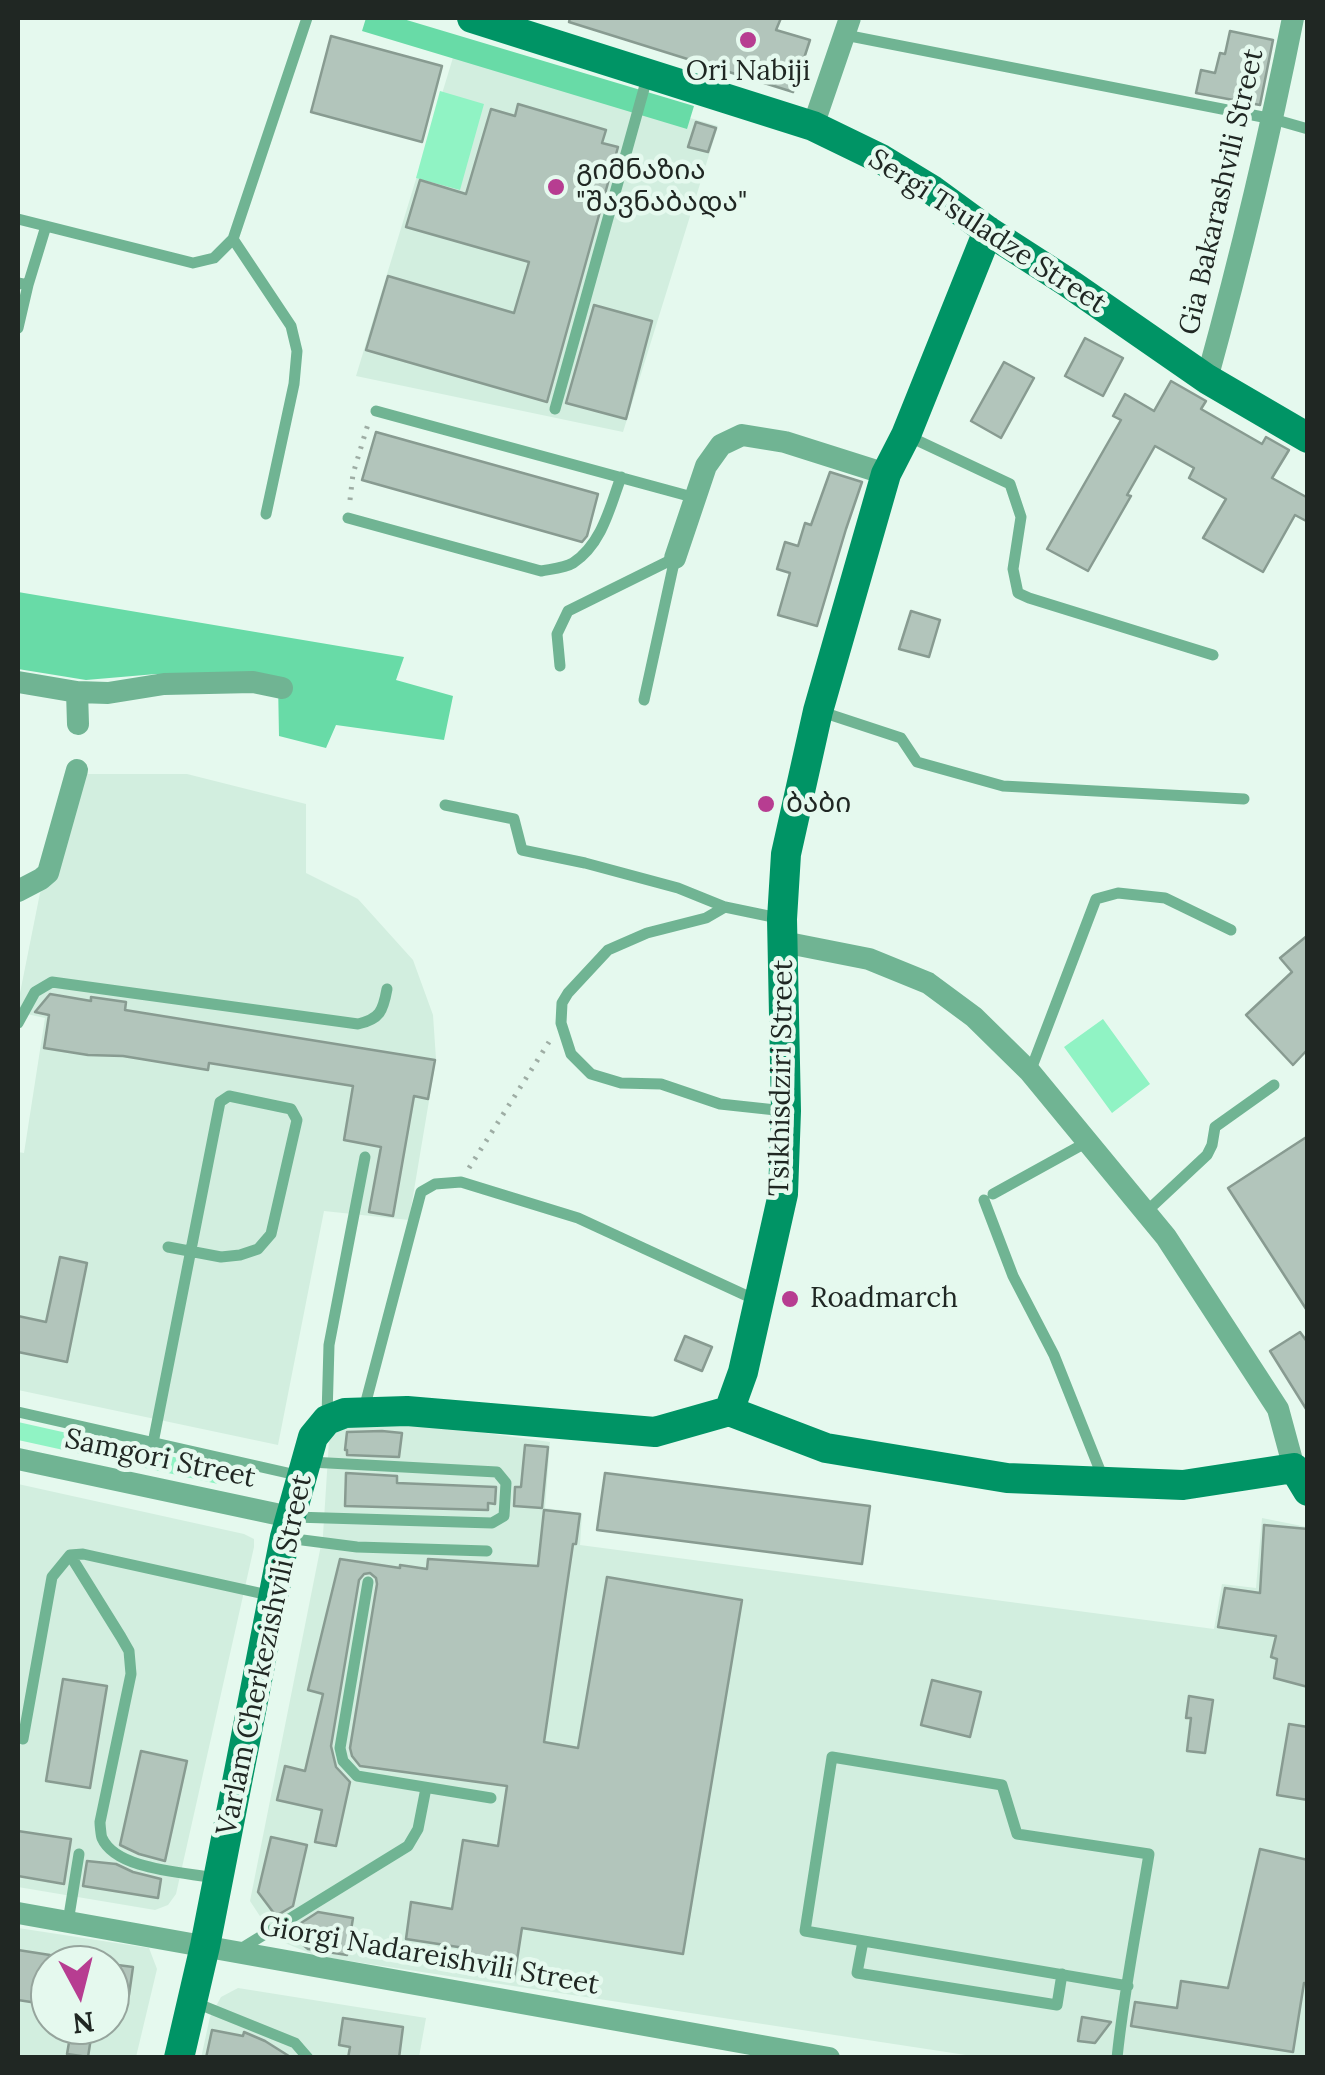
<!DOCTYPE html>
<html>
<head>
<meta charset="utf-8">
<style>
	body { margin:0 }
	#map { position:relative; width:1325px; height:2075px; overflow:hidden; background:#e5f9ee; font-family:Lora,serif }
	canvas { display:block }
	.frame { position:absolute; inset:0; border:20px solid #202723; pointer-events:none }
	.north { position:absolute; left:30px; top:1945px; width:100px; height:100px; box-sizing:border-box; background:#e5f9ee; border:2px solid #96a59d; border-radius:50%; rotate:173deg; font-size:28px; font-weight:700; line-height:40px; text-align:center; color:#202723 }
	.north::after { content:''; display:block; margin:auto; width:35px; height:45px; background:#b73d91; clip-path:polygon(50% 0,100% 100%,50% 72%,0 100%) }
</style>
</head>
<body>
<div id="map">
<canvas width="1325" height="2075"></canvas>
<div class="frame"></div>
<div class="north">N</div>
</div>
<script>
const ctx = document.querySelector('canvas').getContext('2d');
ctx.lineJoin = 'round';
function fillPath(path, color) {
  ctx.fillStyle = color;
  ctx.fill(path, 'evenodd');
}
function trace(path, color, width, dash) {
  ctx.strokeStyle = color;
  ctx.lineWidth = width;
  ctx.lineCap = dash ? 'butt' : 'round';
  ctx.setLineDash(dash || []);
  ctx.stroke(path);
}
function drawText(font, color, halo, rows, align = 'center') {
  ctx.font = font + ' Lora,"Noto Sans Georgian",serif';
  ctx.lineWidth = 9;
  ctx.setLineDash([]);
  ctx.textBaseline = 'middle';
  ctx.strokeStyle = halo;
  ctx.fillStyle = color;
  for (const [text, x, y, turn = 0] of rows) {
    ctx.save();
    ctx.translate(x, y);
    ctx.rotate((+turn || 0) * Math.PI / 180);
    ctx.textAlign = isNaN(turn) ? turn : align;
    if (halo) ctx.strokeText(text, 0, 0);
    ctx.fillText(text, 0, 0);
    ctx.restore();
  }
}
fillPath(new Path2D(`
	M455,51L718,126L623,432L356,376Z
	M82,774H187L306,804V873L358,899L413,960L433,1015L436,1059L409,1220L324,1211L278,1445L18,1390V1152L24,1153L45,1018L18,1012V1003L40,893L58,871Z
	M357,1415L550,1442L545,1508L582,1513L580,1545L1214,1629L1222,1584L1256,1588L1262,1518L1307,1527V2057H979L317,1956L275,1939L250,1901L323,1535L329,1441L342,1423Z
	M18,1484L244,1534L254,1539V1547L176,1894L168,1905L155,1910L18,1887Z
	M18,1928L149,1948L157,1969L136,2057H18ZM50,1965H110V2025H50Z
	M238,1988L426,2018L419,2057L201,2058L210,2017L221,1997Z`), '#d2eedf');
fillPath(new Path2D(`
	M440,91L484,104L460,190L416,178Z
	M1103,1019L1150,1084L1112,1113L1064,1047Z
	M18,1422L223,1468L228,1471L229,1477L225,1483L218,1484L18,1440Z`), '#90f3c4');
fillPath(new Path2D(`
	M366,18H400L694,106L687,129L362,31Z
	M18,592L404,657L396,680L453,696L444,740L336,725L326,748L279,736L278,682L156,674L86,680L18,669Z`), '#68dba7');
const building = new Path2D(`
	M570,18H781L776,30L810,40L793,92L569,22Z
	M1230,31L1273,40L1260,105L1196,93L1201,70L1215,73L1220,53L1225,54Z
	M331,36L442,66L422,142L311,112Z
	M518,104L606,130L602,143L618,147L547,402L366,350L388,276L514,313L529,262L406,227L420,180L466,194L491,109L515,116Z
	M696,122L716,128L708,152L688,147Z
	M594,305L652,321L626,419L566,403Z
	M1085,338L1123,358L1103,396L1065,376Z
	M1004,362L1034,378L1001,438L971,421Z
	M1171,381L1206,401L1201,409L1262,444L1266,437L1289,450L1272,478L1308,498V522L1295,515L1263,572L1203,538L1226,499L1189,478L1194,468L1155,446L1127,495L1131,496L1088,571L1047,549L1121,420L1113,416L1125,394L1154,411Z
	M376,432L598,494L587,536L582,542L362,480Z
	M830,472L862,482L846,529L817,626L778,615L790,573L777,569L785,542L798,546L805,523L811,525Z
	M911,611L940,620L929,657L899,649Z
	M1308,935V1049L1293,1065L1246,1015L1292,972L1280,958Z
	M50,994L91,1001V997L126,1002L125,1010L435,1060L428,1099L414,1096L393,1216L369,1212L381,1147L344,1140L353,1086L209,1063L208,1070L123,1056L88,1055L44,1048L49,1015L35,1012Z
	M1308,1136V1312L1228,1188Z
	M60,1257L87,1263L67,1362L18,1352V1316L46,1322Z
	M1300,1332L1308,1343V1412L1270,1351Z
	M685,1336L712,1347L702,1371L675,1360Z
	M382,1431L402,1433L399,1457L347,1455V1450H345L347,1432Z
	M525,1445L548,1447L542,1508L514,1506L515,1487H521Z
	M346,1473L397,1476V1483L496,1487L495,1504L488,1503V1510L345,1506Z
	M605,1473L870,1506L862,1564L597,1530Z
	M544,1510L580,1514L576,1544H573L544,1742L578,1748L607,1577L742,1600L683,1954L522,1928L514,1979L467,1972L471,1949L406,1939L411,1902L452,1909L463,1840L498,1846L507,1786L360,1766L352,1756L350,1748L377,1584L376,1578L370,1573L364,1574L359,1580L331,1746L336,1767L350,1782L336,1846L315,1842L322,1810L277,1800L285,1766L305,1771L323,1694L308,1690L340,1559L400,1568V1565L427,1569L428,1559L538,1566Z
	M1264,1525L1308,1529V1687L1274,1678L1277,1659L1271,1657L1276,1636L1218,1627L1225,1588L1260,1593Z
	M63,1679L107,1686L90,1788L46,1781Z
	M932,1680L981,1692L970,1737L921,1725Z
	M1189,1696L1213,1700L1205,1753L1187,1751L1191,1718H1186Z
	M1289,1724L1308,1727V1800L1277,1795Z
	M141,1751L187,1761L165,1861L139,1854L120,1845Z
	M18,1831L71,1839L64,1884L18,1876Z
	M271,1837L307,1845L293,1906L276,1916L258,1892Z
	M1260,1849L1308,1860V1984L1304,1983L1293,2052L1131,2026L1135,2002L1177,2008L1181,1981L1228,1988Z
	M87,1861L116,1864L133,1872L161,1879L158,1898L83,1886Z
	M318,1912L353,1918L347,1955L308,1949L287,1932Z
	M18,1950L50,1955V2005L18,2000Z
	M110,1964L133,1967L129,1995L110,1992Z
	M1082,2017L1111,2022L1095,2043L1078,2041Z
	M343,2018L403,2027L399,2058H348L350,2047L339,2045Z
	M72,2025H93L88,2057L67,2054Z
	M212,2030L243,2036L244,2032L265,2041L292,2058H206Z`);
fillPath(building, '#b2c5bb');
trace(building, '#889b91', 2.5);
trace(new Path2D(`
	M350,500L353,474L368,424
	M469,1168L549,1042`), '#9eada4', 5, [2.5, 8]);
trace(new Path2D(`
	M845,35L1273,119L1308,129
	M18,219L193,263L214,258L233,239L307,18
	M233,239L291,326L297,351L294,384L266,514
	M18,283L28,285L18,328
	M28,285L46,226
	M555,409L647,78
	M376,411L696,498
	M910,437L1010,484L1021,517L1013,569L1018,593L1029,598L1213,655
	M348,518L541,571C551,569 565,568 573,563C602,544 610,507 621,477
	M560,666L557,634L568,611L675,558
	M644,700L675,558
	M822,712L901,738L917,762L1003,786L1244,799
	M445,805L514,819L522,850L585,863L678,888L725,907L778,918
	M725,907L706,918L647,933L608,950L568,993L562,1003L561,1023L571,1054L591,1074L621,1083L661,1084L720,1104L785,1111
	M18,1023L35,992L52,982L358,1024C380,1019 383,1011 387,989
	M1030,1072L1096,899L1118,893L1165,898L1231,930
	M993,1194L1089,1141
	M984,1200L1013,1276L1054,1355L1103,1478
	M1146,1212L1207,1155L1212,1145L1215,1127L1274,1085
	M364,1409L421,1192L435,1184L461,1182L578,1218L758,1301
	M18,1412L301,1476
	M327,1416L329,1345L365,1157
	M153,1443L220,1102L229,1096L291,1109L297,1120L271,1234L258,1249L240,1255L221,1257L168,1247
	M294,1517L492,1523L504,1516L506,1483L497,1472L310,1462
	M287,1538L357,1547L487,1551
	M70,1555L121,1637L129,1651L131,1674L100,1822C100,1824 101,1836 102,1838C116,1870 184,1872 215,1878
	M368,1582L340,1748L343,1761L357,1776L491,1798
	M23,1739L52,1577L70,1555L83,1554L273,1596
	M68,1922L79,1854
	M863,1941L857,1973L1057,2005L1062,1974
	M239,1950L408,1846L418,1829L426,1788
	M196,2003L295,2043L308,2058
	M1117,2058C1124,1989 1138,1922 1149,1854L1017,1834L1002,1785L832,1757L805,1931L1128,1986`), '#70b493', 11);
trace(new Path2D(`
	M813,126L850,18
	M1207,379C1240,259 1269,139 1293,18
	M675,558L706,466L721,445L742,435L785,442L886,474
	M18,682L77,692L108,693L164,684L253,682L282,688
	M77,692L78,724
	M18,891L41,879L48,873L77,770
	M783,942L869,959L928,983L974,1017L1030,1072L1166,1237L1278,1409L1294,1468
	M18,1459L290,1517
	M18,1913L829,2058`), '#70b493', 22);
trace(new Path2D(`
	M472,18L813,126L881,159L932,190L988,231L1067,282L1207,379L1308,438
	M729,1411L743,1372L783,1194L786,1111L782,919L786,854L818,711L886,474L906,435L988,231
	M729,1411L826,1448L1007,1478L1183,1485L1294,1468L1308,1491
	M179,2058L205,1946L285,1537L313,1437L327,1420L345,1413L407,1411L655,1432L729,1411`), '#009465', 30);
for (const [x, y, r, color] of [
	[748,40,10,"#b73d91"],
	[556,187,10,"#b73d91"],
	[766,804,10,"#b73d91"],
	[790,1299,10,"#b73d91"]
]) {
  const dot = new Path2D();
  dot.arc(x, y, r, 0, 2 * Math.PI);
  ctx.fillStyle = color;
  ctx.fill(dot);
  trace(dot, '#e5f9ee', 4);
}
drawText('28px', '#202723', '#e5f9ee', [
	["Ori Nabiji",748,72,"center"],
	["გიმნაზია",576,171],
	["\"შავნაბადა\"",576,203],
	["ბაბი",786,804],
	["Roadmarch",810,1299]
], 'left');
drawText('28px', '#202723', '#e5f9ee', [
	["Gia Bakarashvili Street",1222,192,-77],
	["Sergi Tsuladze Street",987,232,33],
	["Tsikhisdziri Street",782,1078,-89],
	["Samgori Street",160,1459,12],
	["Varlam Cherkezishvili Street",265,1655,-78],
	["Giorgi Nadareishvili Street",429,1956,10]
]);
</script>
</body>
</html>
